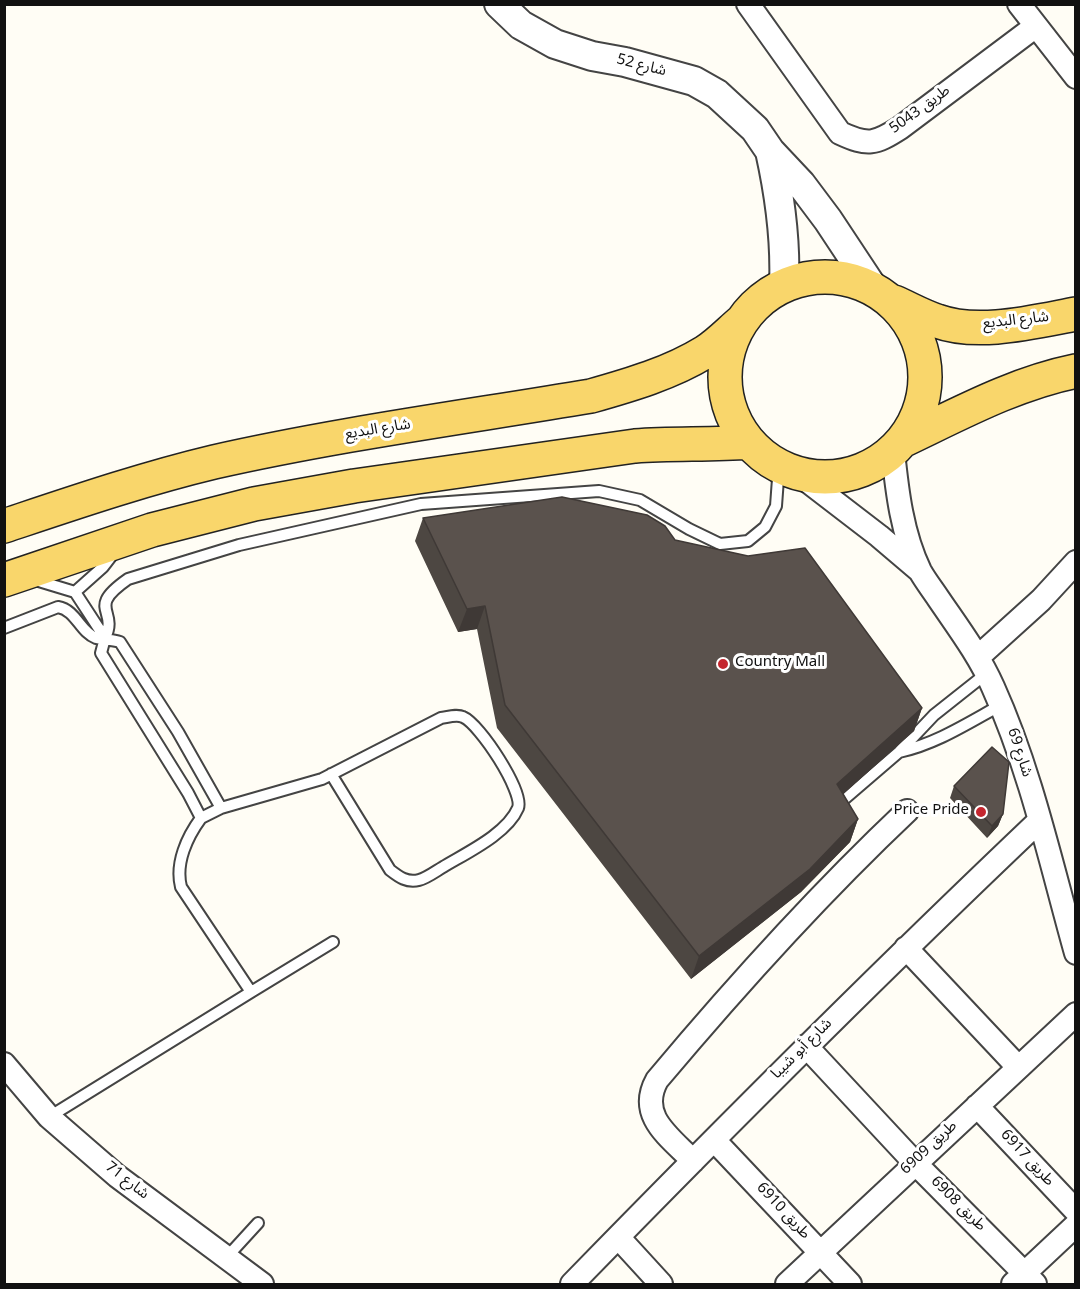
<!DOCTYPE html>
<html>
<head>
<meta charset="utf-8">
<style>
	body { margin:0 }
	#map { position:relative; width:1080px; height:1289px; overflow:hidden; background:#fffdf5; font-family:Georgia,serif }
	canvas { display:block }
	.frame { position:absolute; inset:0; border:6px solid #111; pointer-events:none }
</style>
</head>
<body>
<div id="map">
<canvas width="1080" height="1289"></canvas>
<div class="frame"></div>
</div>
<script>
const ctx = document.querySelector('canvas').getContext('2d');
ctx.lineJoin = 'round';
function trace(path, color, width, dash) {
  ctx.strokeStyle = color;
  ctx.lineWidth = width;
  ctx.lineCap = dash ? 'butt' : 'round';
  ctx.setLineDash(dash || []);
  ctx.stroke(path);
}
function fillPath(path, color) {
  ctx.fillStyle = color;
  ctx.fill(path, 'evenodd');
}
function drawText(font, color, halo, rows, align = 'center') {
  ctx.font = font + ' Georgia,"Noto Sans Arabic",serif';
  ctx.lineWidth = 6;
  ctx.setLineDash([]);
  ctx.textBaseline = 'middle';
  ctx.strokeStyle = halo;
  ctx.fillStyle = color;
  for (const [text, x, y, turn = 0] of rows) {
    ctx.save();
    ctx.translate(x, y);
    ctx.rotate((+turn || 0) * Math.PI / 180);
    ctx.textAlign = isNaN(turn) ? turn : align;
    if (halo) ctx.strokeText(text, 0, 0);
    ctx.fillText(text, 0, 0);
    ctx.restore();
  }
}
const service = new Path2D(`
	M32,579L75,592L105,638L101,653L188,793L201,818L221,808L322,779L441,718C448,717 457,714 463,717C480,724 524,792 518,808C507,834 466,853 443,867C436,871 427,878 419,880C407,883 399,877 390,870L331,774
	M75,592L103,567L113,554
	M4,628L58,607C76,610 80,632 96,638C104,640 112,639 120,642L178,732L221,808
	M105,638C119,609 85,609 128,579L239,545L421,504L599,491L640,500L689,529L720,544L748,541L765,527L776,506L779,465
	M899,752C936,744 968,723 1001,705
	M835,807L899,752L934,715L987,673
	M251,992L333,942
	M49,1117L251,992L181,887C175,863 187,837 201,818
	M226,1258L258,1223`);
const minor = new Path2D(`
	M748,4L840,133C868,146 875,144 900,128L1036,26
	M1019,4L1076,77
	M893,451C897,491 902,534 920,571C925,580 932,589 938,598C957,626 979,655 993,687C1031,771 1051,864 1076,953
	M797,473L879,536L919,570
	M978,657L1041,600L1076,562
	M906,948L1018,1067
	M806,1046L915,1163L1035,1284
	M4,1064L49,1117L117,1176L262,1284
	M977,1106L1076,1211
	M714,1140L850,1284
	M693,1161C670,1137 637,1116 657,1080C736,986 818,895 907,811
	M618,1237L661,1284
	M572,1284C725,1127 880,972 1039,821
	M787,1284L1076,1014
	M1013,1284L1076,1225`);
const tertiary = new Path2D(`
	M499,4L521,25L555,44L592,56L625,62L694,81L717,94L755,129L770,151L801,184L828,220L873,288
	M770,151C780,196 786,240 784,286`);
const primary = new Path2D(`
	M725 377a100 100 0 1 1 200 0a100 100 0 1 1-200 0Z
	M894,302C908,308 922,316 937,321C978,336 1033,322 1076,314
	M902,441C959,414 1013,384 1076,371
	M4,526C73,503 143,479 214,462C338,434 466,417 591,396C630,385 671,373 705,352C718,344 730,331 742,321
	M4,580L152,530L254,504L354,486L635,446C673,443 711,445 749,442`);
trace(service, '#444', 14);
trace(minor, '#444', 26);
trace(tertiary, '#444', 32);
trace(primary, '#222', 36);
trace(service, '#fff', 10);
trace(minor, '#fff', 22);
trace(tertiary, '#fff', 28);
trace(primary, '#f9d66b', 33);
fillPath(new Path2D(`
	M423,518L675,540L922,708L914,731L843,794L858,819L850,842L801,892L691,979L497,728L477,629L458,632L415,541Z
	M954,786L1003,814L998,826L987,838L950,798Z`), '#4d4742');
fillPath(new Path2D(`
	M485,606L477,629L458,632L467,609Z
	M922,708L914,731L828,808L837,784Z
	M1003,814L998,826L987,838L992,826Z
	M858,819L850,842L801,892L691,979L699,956Z`), '#3f3936');
const building = new Path2D(`
	M562,497L647,515L665,526L675,540L748,556L805,548L922,708L837,784L858,819L810,869L699,956L505,705L485,606L467,609L423,518Z
	M992,747L1009,762L1003,814L992,826L954,786Z`);
fillPath(building, '#5a524d');
trace(building, '#3f3936', 1.5);
for (const [x, y, r, color] of [
	[723,664,6,"#c4262e"],
	[981,812,6,"#c4262e"]
]) {
  const dot = new Path2D();
  dot.arc(x, y, r, 0, 2 * Math.PI);
  ctx.fillStyle = color;
  ctx.fill(dot);
  trace(dot, '#fff', 2);
}
drawText('15px', '#111', '#fff', [
	["شارع 52",641,67,14],
	["طريق 5043",921,111,-36],
	["شارع البديع",1016,322,-6],
	["شارع البديع",378,431,-9],
	["شارع 69",1018,753,72],
	["شارع أبو شيبا",803,1050,-45],
	["طريق 6909",930,1149,-43],
	["طريق 6917",1026,1159,47],
	["شارع 71",126,1182,38],
	["طريق 6908",957,1205,45],
	["طريق 6910",782,1212,47]
]);
drawText('15px', '#111', '#fff', [
	["Country Mall",735,664],
	["Price Pride",969,812,"right"]
], 'left');
</script>
</body>
</html>
